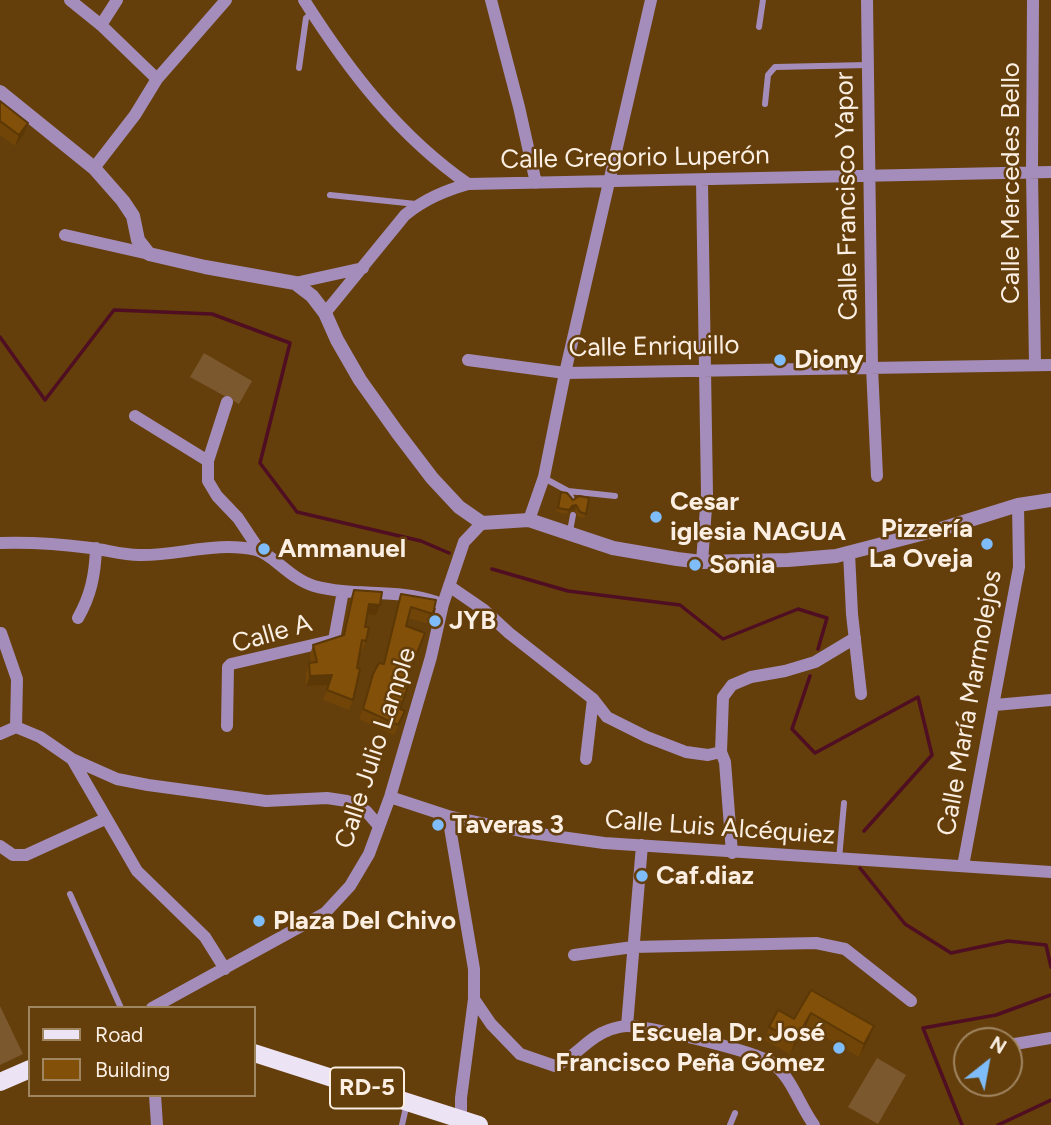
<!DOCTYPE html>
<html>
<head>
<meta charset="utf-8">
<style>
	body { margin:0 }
	#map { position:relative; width:1051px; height:1125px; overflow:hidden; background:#643e0b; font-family:Figtree,sans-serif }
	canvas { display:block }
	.legend { position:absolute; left:28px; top:1006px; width:228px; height:91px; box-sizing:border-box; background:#643e0b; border:2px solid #a08561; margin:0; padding:9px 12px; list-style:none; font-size:21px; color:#fbefe3 }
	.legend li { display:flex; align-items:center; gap:14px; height:35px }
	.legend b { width:35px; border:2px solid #a08561 }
	.north { position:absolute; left:953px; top:1027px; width:70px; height:70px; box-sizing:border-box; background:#643e0b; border:2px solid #a08561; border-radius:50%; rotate:31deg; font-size:19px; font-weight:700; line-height:28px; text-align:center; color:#fbefe3 }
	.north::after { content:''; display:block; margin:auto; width:24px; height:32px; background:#7ebdf9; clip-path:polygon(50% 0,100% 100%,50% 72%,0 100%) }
</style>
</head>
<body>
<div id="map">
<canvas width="1051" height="1125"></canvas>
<ul class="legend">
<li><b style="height:9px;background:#ece3f5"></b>Road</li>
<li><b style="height:19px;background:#825008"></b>Building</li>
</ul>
<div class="north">N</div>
</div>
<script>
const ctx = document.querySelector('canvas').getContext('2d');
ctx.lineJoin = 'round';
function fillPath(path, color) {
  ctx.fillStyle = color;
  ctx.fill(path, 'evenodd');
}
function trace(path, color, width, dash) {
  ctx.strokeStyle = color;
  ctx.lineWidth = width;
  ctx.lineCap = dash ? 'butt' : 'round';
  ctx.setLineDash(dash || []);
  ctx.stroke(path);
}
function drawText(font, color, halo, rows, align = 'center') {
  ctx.font = font + ' Figtree,sans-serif';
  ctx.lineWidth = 5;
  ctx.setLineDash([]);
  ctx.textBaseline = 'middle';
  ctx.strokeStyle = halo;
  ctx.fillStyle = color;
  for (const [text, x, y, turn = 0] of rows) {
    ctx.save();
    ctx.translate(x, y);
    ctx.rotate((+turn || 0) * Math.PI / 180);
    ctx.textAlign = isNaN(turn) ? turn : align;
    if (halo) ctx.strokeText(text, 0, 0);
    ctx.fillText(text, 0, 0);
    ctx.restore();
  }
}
fillPath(new Path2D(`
	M204,353L252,381L239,404L190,377Z
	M0,1006L23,1054L0,1065Z
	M877,1058L906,1075L878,1124L848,1107Z`), '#7c582f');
trace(new Path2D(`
	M0,337L45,400L114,310L212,314L290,343L260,463L297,512L421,541L449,553
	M492,569L568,591L680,605L723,639L798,609L827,618L818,649
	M810,676L792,729L815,753L918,697L932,755L864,831
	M860,868L905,924L951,953L1008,941L1046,945L1051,967
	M962,1125L923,1028L996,1015L1051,995
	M998,1125L1051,1100`), '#4f0e21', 3.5);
trace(new Path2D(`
	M759,27L763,0
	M299,68L306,18L312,13
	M765,104L768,75L775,67L867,65
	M330,195L416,204
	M544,478L568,491L572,499
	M568,491L615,496
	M570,531L573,515
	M839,859L844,803
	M70,894L121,1008
	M402,1125L407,1103
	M730,1125L735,1113`), '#a48dba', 6);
trace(new Path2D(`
	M70,0L101,25L157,79
	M304,0C349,71 399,136 468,184L1051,172
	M491,0L519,107L536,183
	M867,0L872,367L877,476
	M1033,0L1032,172L1035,365
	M101,25L117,0
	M94,168L135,115L157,79L226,0
	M65,235L149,254
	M295,283L363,268
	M325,313L405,215C425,199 444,191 468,184
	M468,360L565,373L1051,365
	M227,402L208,461V481L217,496L238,518L260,551
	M135,416L208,461
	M529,520L544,477L565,373L651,0
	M0,543C31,542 60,544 91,548C107,550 123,555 139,555C178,556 216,541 256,550C273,554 290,579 314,586C354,597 398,588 436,602
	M849,553L852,614L861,694
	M702,562L707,494L702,181
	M449,586L484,610L509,633L593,699L607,717L647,737L686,752L708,755L721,752
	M78,618C91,595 95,575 96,548
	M1,633L17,679L16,727
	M995,705L1051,700
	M227,726L228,667L231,664L334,640L343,591
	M0,734L16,727L40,737L72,759L137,871L205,937L225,969
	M72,759L117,779L148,785L266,801L327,798L347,801L366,811L379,826
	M586,759L593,699
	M390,797L448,816L525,832L604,843L1051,872
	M448,816L474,969V999L461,1098V1124
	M0,846L13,855H26L105,819
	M732,853L725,762L721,752L723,697L732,685L751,677L785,671L815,662L855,638
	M963,866L1019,567L1018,505
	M574,955L633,947L816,943L845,949L911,1001
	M474,999L491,1024L520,1054L555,1066C576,1057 588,1037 609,1030C614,1028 620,1027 625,1026C645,1025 755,1051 772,1063C792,1077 799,1105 814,1125
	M152,1008L325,913L350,886L369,854L390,797L431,657L443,604L464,542L482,523
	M627,1026L642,845
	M1009,1045L1051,1038
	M155,1095L157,1125`), '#a48dba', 12);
trace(new Path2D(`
	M0,92L94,168L123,201L133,216L138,240L149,254L205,267L295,283L312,296L325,313L337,340L360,380L397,432L432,478L459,507L482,523L529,520L613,548L677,559L702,562L788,560L836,556L944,528L1018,505L1051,500`), '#a48dba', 14);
trace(new Path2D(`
	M254,1053L479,1125
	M0,1082L30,1069`), '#ece3f5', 18);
fillPath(new Path2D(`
	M0,101L28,123L24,134L15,146L0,135Z
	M561,492L586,514L584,518L578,517L575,510H570L567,514L556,512Z
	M354,590L376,615L367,614L365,627L366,641L362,651H360L357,668L353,700L349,710L323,700L329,685L306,686V673L309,663H311L310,655L313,645L343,636L350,600Z
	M401,594L433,614L429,624L408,618L406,626L404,685L400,709L401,721L394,735L359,719L373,674L383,663L398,604Z
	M811,990L869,1039L859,1057L806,1026L790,1054L765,1040L769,1027L794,1019Z`), '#704507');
fillPath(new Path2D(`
	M28,123L24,134L15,146L19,135Z
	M576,505L575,510H570L567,514L572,506Z
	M369,604L380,605L376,615L366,614Z
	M332,675L329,685L306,686L310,676Z
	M811,1013L806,1026L790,1054L795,1041Z
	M874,1026L869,1039L859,1057L864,1044Z`), '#5b3806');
const building = new Path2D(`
	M0,101L28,123L19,135L0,121Z
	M561,492L567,493L573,500L579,496L589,498L586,514L580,512L576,505L572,506L569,510L558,508Z
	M354,590L382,592L380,605L369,604L365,627H369L366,641L362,640L357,668L360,669L353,700L327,690L332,675L310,676L309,663L317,662L313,645L344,635Z
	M401,594L436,600L433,614L411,607L406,626L425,633L404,685L408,686L400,709L405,711L398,725L363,709L373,674L379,663L384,664Z
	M811,990L874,1026L864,1044L811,1013L795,1041L769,1027L778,1010L794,1019Z`);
fillPath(building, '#825008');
trace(building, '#5b3806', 2);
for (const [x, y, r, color] of [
	[780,360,7,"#7ebdf9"],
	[656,517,7,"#7ebdf9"],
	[987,544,7,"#7ebdf9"],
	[264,549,7,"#7ebdf9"],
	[695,565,7,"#7ebdf9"],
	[435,621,7,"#7ebdf9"],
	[438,825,7,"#7ebdf9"],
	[642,876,7,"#7ebdf9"],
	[259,921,7,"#7ebdf9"],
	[839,1048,7,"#7ebdf9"]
]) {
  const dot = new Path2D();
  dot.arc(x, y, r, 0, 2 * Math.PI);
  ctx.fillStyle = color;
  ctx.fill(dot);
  trace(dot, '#643e0b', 2.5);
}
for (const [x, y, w] of [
	[367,1088,74]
]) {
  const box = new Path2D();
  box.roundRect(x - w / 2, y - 20.5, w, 41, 5);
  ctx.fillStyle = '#643e0b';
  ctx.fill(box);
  trace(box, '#fbefe3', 2);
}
drawText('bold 24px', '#fbefe3', null, [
	["RD-5",367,1088]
]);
drawText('26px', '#fbefe3', '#643e0b', [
	["Calle Gregorio Luperón",635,158,-1],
	["Calle Mercedes Bello",1011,183,-90],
	["Calle Francisco Yapor",847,196,-91],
	["Calle Enriquillo",654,347,-1],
	["Calle A",272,634,-16],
	["Calle María Marmolejos",970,703,-80],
	["Calle Julio Lample",376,748,-72],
	["Calle Luis Alcéquiez",720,828,4]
]);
drawText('bold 26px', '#fbefe3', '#643e0b', [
	["Diony",794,360],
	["Cesar",670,502],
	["iglesia NAGUA",670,532],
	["Pizzería",973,529,"right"],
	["La Oveja",973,559,"right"],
	["Ammanuel",278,549],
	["Sonia",709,565],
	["JYB",449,621],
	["Taveras 3",452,825],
	["Caf.diaz",656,876],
	["Plaza Del Chivo",273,921],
	["Escuela Dr. José",825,1033,"right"],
	["Francisco Peña Gómez",825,1063,"right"]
], 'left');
</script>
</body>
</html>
